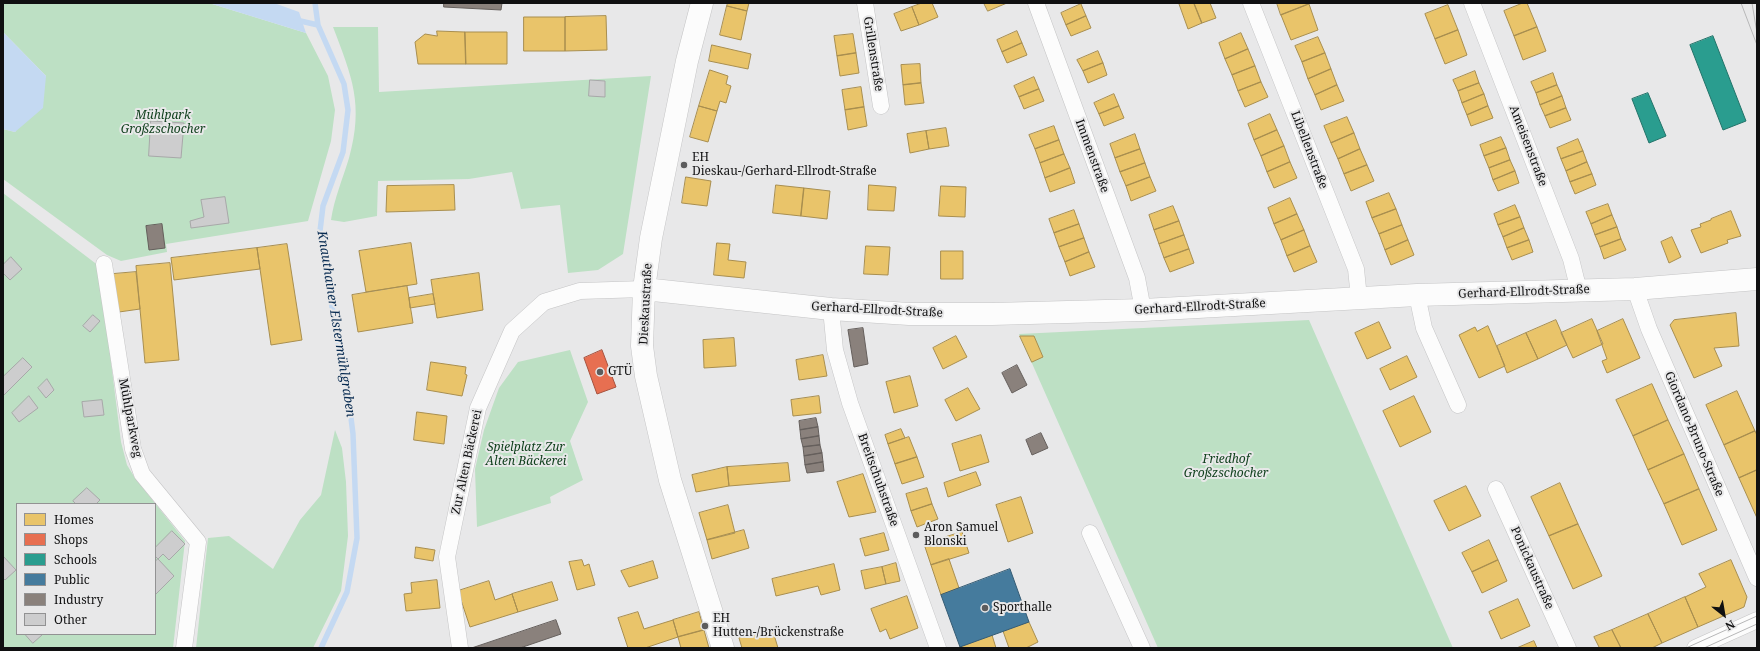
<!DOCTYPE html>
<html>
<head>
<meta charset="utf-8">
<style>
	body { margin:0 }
	#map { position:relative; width:1760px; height:651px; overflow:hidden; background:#e8e8e9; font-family:"Noto Serif",serif }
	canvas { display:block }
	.frame { position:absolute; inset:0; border:4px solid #101011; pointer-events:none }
	.legend { position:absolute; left:16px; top:503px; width:140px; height:132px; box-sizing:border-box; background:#e8e8e9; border:1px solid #929293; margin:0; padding:5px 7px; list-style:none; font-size:12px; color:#101011 }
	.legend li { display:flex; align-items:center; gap:8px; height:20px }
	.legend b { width:20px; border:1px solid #929293 }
	.north { position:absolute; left:1704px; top:595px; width:40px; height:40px; -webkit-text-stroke:3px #e8e8e9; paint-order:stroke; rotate:149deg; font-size:11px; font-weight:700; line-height:16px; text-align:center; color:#101011 }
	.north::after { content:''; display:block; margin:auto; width:14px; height:18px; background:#101011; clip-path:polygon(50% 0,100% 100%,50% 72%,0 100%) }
</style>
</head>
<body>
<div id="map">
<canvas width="1760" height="651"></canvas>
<div class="frame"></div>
<ul class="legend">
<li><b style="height:11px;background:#e9c46a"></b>Homes</li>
<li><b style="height:11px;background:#e76f51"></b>Shops</li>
<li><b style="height:11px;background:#2a9d8f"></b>Schools</li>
<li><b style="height:11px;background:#457b9d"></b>Public</li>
<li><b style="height:11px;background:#8a817c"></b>Industry</li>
<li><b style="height:11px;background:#cdcdce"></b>Other</li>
</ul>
<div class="north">N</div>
</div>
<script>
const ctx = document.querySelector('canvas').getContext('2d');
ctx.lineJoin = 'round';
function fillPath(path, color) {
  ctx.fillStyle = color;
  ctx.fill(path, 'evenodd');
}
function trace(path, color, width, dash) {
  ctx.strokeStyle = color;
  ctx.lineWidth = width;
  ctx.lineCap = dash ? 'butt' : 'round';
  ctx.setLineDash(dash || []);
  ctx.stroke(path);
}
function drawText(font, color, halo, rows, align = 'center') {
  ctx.font = font + ' "Noto Serif",serif';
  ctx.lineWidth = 4;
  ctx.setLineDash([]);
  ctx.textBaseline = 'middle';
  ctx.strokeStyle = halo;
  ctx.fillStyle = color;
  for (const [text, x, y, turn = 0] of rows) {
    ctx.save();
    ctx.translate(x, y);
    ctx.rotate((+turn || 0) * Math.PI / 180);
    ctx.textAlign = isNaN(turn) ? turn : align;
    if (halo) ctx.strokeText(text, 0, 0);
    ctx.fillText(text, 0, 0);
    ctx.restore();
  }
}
fillPath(new Path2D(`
	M3,3H209L306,33L328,76L335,110L331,141L308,221L166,244L167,252L121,261L107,255L3,179V129L15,132L46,76L3,32Z
	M333,27H378L379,92L651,76L623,254L598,270L568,273L560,205L521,209L512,172L469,179L378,181L377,216L344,222L331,220C334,199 343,178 349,158C364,104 352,77 333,27Z
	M3,193L99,266L121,442L127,465L135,478L185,541L173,648H3ZM17,504H155V634H17Z
	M1309,320L1453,648H1158L1019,334Z
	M570,350L588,402L570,441L583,480L550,497L551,503L477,527L475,469L484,430L499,388L518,362Z
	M335,430L342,448L346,482L348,536L341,591L313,648H196L208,538L229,536L273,569L300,520L321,495Z`), '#bde0c4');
fillPath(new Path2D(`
	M209,3H274L299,12L306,33Z
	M3,32L46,76L43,108L15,132L3,129Z`), '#c4d9f2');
const homes = new Path2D(`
	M728,3H749L747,11L727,6Z
	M922,3H932L938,17L919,25L912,7Z
	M984,3H1007L988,11Z
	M1194,3H1210L1216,18L1202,23Z
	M1194,3L1202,23L1188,29L1179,4Z
	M1277,3H1308L1309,4L1281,15Z
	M1523,3H1527L1537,27L1514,36L1504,11Z
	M1081,4L1086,16L1066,25L1061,13Z
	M1309,4L1318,30L1291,40L1281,15Z
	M1448,5L1458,30L1435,39L1425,14Z
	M727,6L747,11L741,40L720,35Z
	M912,7L919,25L901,31L894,14Z
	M606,16L607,50L565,51V17Z
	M1086,16L1091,28L1071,36L1066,25Z
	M524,17H565V51H524Z
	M1537,27L1546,51L1523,60L1514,36Z
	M1458,30L1467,55L1445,64L1435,39Z
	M437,31L465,32L466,64H418L415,42L425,34L437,36Z
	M1017,31L1022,43L1002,52L997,40Z
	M465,32H507V64H466Z
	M1241,33L1248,49L1225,59L1219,43Z
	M853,34L856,53L837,56L834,36Z
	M1318,37L1325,53L1302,62L1295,46Z
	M1022,43L1027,55L1007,63L1002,52Z
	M712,45L751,54L748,69L709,61Z
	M1248,49L1255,66L1232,75L1225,59Z
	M1098,51L1103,63L1083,71L1077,60Z
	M856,53L859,73L840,76L837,56Z
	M1325,53L1331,69L1308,79L1302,62Z
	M1103,63L1107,75L1088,83L1083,71Z
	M920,64L921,83L903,85L901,65Z
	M1255,66L1261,82L1238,91L1232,75Z
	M1331,69L1337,85L1315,95L1308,79Z
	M710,70L728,76L726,84L731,86L726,103L720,101L717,111L699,106Z
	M1475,71L1479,83L1458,91L1453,80Z
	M1553,73L1557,85L1536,93L1531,82Z
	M1034,77L1039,89L1019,97L1014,86Z
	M1261,82L1268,97L1245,107L1238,91Z
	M921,83L924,103L905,105L903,85Z
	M1479,83L1484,94L1462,103L1458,91Z
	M1337,85L1344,101L1321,110L1315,95Z
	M1557,85L1562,96L1540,105L1536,93Z
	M861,87L864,107L845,110L842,90Z
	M1039,89L1044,101L1024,109L1019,97Z
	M1114,94L1119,106L1099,114L1094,103Z
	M1484,94L1488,106L1467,115L1462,103Z
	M1562,96L1566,108L1545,116L1540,105Z
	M699,106L717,111L708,142L690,137Z
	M1119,106L1124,118L1104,126L1099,114Z
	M1488,106L1493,118L1471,126L1467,115Z
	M864,107L867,126L848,130L845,110Z
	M1566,108L1571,120L1550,128L1545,116Z
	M1270,114L1277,130L1254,140L1248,124Z
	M1347,117L1354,133L1331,143L1324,126Z
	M1054,126L1059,140L1035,149L1029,135Z
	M946,128L949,146L929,149L926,131Z
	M1277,130L1284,146L1261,156L1254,140Z
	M926,131L929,149L910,153L907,134Z
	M1354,133L1360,149L1338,159L1331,143Z
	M1135,134L1140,149L1115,158L1110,144Z
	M1501,137L1506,148L1484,156L1480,145Z
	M1578,139L1583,151L1561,159L1557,148Z
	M1059,140L1064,154L1040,163L1035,149Z
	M1284,146L1290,162L1267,172L1261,156Z
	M1506,148L1510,160L1489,168L1484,156Z
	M1140,149L1145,163L1120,172L1115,158Z
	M1360,149L1367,165L1344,174L1338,159Z
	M1583,151L1587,162L1566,171L1561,159Z
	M1064,154L1070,168L1045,178L1040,163Z
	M1510,160L1515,171L1493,180L1489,168Z
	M1290,162L1297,178L1274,188L1267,172Z
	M1587,162L1592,174L1570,182L1566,171Z
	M1145,163L1150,177L1126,186L1120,172Z
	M1367,165L1374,181L1351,191L1344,174Z
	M1070,168L1075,183L1050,192L1045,178Z
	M1515,171L1519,183L1498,191L1493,180Z
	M1592,174L1596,185L1575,194L1570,182Z
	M686,177L711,181L707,206L682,203Z
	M1150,177L1156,191L1131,201L1126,186Z
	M454,185L455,210L386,212L387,186Z
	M776,185L804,188L801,216L773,213Z
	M869,185L896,187L894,211L868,210Z
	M941,186L966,187L965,217L939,216Z
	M804,188L830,191L827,219L801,216Z
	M1389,193L1396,209L1372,218L1366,202Z
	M1290,198L1297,214L1274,224L1268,208Z
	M1608,204L1612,215L1591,224L1586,212Z
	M1515,205L1520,217L1498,225L1494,214Z
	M1173,206L1179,221L1154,230L1149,215Z
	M1396,209L1402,225L1379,234L1372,218Z
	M1074,210L1079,224L1054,233L1049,219Z
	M1731,211L1741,236L1727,240L1728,243L1701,253L1691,230L1701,227L1700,224L1711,220V219Z
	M1297,214L1304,230L1281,240L1274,224Z
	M1612,215L1617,227L1595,235L1591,224Z
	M1520,217L1524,228L1503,237L1498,225Z
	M1179,221L1184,235L1159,244L1154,230Z
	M1079,224L1084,238L1059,247L1054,233Z
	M1402,225L1408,240L1385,250L1379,234Z
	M1617,227L1621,239L1600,247L1595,235Z
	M1524,228L1529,240L1507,248L1503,237Z
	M1304,230L1310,246L1287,256L1281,240Z
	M1184,235L1189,249L1164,258L1159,244Z
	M1672,237L1681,257L1669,263L1661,242Z
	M1084,238L1089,252L1065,262L1059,247Z
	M1621,239L1626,250L1604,259L1600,247Z
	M1408,240L1414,255L1391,265L1385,250Z
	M1529,240L1533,252L1512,260L1507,248Z
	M411,243L417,284L366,292L359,251Z
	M717,243L730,244L728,260L746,262L744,278L714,275Z
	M287,244L302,340L271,345L257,248Z
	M866,246L890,247L888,275L864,274Z
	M1310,246L1317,262L1294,272L1287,256Z
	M257,248L260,269L174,280L171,258Z
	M1189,249L1194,263L1170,272L1164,258Z
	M941,251H963V279H941Z
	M1089,252L1095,267L1070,276L1065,262Z
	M170,263L179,360L145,363L136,266Z
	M136,272L140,309L119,312L113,274Z
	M479,273L483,310L437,318L431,280Z
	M407,286L413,323L358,332L352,295Z
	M433,294L435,304L410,308L409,298Z
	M1736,313L1739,346L1714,348L1722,366L1694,378L1670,325L1674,320Z
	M1592,319L1603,344L1573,358L1561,333Z
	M1623,319L1640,358L1607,373L1602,361L1607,359L1597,331Z
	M1556,320L1567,345L1538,359L1526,333Z
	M1379,322L1391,348L1367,359L1355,333Z
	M1488,326L1505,366L1479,378L1459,335L1475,327L1477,331Z
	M1526,333L1538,359L1507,373L1497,346Z
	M956,336L967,357L943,369L933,348Z
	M1020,336H1034L1043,357L1032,362Z
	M734,338L736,366L704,368L703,340Z
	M823,355L827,376L799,380L796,360Z
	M1407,356L1417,377L1390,390L1380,369Z
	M431,362L466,367L465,374L467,375L462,396L427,390Z
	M910,376L918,406L894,413L886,382Z
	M1652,384L1668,420L1633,436L1616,400Z
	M968,388L980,409L956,421L945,400Z
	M1737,391L1755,431L1724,445L1706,405Z
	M819,396L821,413L793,416L791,400Z
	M1414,396L1431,432L1400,447L1383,411Z
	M417,412L447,416L444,444L414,440Z
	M1668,420L1684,454L1648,470L1633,436Z
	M901,429L905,438L888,444L885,435Z
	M1755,431L1757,435V470L1739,478L1724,445Z
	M981,435L989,462L960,471L952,444Z
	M909,437L917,457L895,464L888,444Z
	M1684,454L1699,489L1664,504L1648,470Z
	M917,457L924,477L902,484L895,464Z
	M788,463L790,481L729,486L727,467Z
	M727,467L729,486L696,492L692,475Z
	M1757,470V518L1739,478Z
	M976,472L981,485L948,497L944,483Z
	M863,474L876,512L849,517L837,482Z
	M1560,483L1578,524L1549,536L1531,497Z
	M1466,486L1481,516L1449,531L1434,501Z
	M927,488L932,504L911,511L906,494Z
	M1699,489L1717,530L1682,545L1664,504Z
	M1021,497L1033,533L1008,542L996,505Z
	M932,504L938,519L917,527L911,511Z
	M728,505L735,533L707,540L699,513Z
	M1578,524L1602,576L1573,589L1549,536Z
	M744,530L749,548L712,559L707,540Z
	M962,532L969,553L931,565L924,544Z
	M884,533L889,550L865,556L860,539Z
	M1489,540L1498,560L1472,572L1462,553Z
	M416,547L435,550L433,561L415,558Z
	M949,559L959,588L941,595L931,565Z
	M582,560L584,566L589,564L595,585L577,590L569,562Z
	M1498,560L1507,581L1482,593L1472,572Z
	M1731,560L1747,597L1744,607L1698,627L1685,597L1706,587L1699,574Z
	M653,561L658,578L629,587L621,571Z
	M896,563L900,581L886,584L882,567Z
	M834,564L840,590L821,595L818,586L776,596L772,579Z
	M882,567L886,584L865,589L861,571Z
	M437,580L440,608L406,611L404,594L412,593L411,583Z
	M489,581L495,600L512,594L518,612L470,627L458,591Z
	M552,582L558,600L518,612L512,594Z
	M907,596L918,628L890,639L886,629L880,632L871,609Z
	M1685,597L1698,627L1662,643L1648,614Z
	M1518,599L1530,626L1501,639L1489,612Z
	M638,612L644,629L673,620L678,637L645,648H628L618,618Z
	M699,612L704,630L678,637L673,620Z
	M1648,614L1662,643L1652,648H1621L1612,630Z
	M1029,622L1038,642L1026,648H1009L1003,631Z
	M772,628L778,648H742L739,638Z
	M704,630L709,648H681L678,637Z
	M1612,630L1621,648H1598L1599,647L1594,637Z
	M992,635L996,648H961L960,647Z
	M1534,641L1537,648H1517Z`);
fillPath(homes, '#e9c46a');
trace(homes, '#a88e4f', 1);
const shops = new Path2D(`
	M602,350L616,387L597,394L584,358Z`);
fillPath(shops, '#e76f51');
trace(shops, '#a6523e', 1);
const schools = new Path2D(`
	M1713,36L1746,121L1723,130L1690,45Z
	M1648,93L1666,136L1649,143L1632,99Z`);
fillPath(schools, '#2a9d8f');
trace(schools, '#227369', 1);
const public = new Path2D(`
	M1010,569L1029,622L960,647L941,595Z`);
fillPath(public, '#457b9d');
trace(public, '#355b73', 1);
const industry = new Path2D(`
	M444,3H502L501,10L444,7Z
	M162,224L165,248L149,250L146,226Z
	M863,328L868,364L854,367L848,330Z
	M1017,365L1027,385L1012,393L1002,373Z
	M816,418L818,427L800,430L799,421Z
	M818,427L819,436L801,439L800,430Z
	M1041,433L1048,448L1032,455L1026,440Z
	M819,436L820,445L803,447L801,439Z
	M820,445L822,453L804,456L803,447Z
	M822,453L823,462L805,465L804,456Z
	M823,462L824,471L807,473L805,465Z
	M556,620L561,634L520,648H472Z`);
fillPath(industry, '#8a817c');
trace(industry, '#655f5c', 1);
trace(new Path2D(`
	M315,3L318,25L344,84L348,110L343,152L323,206L320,231L337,338L346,378L353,434L357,538L347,592L321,648
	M296,20L318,25`), '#c4d9f2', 5.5);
const building = new Path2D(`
	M590,80L605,81V97L589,96Z
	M151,121L184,123L181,158L149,156Z
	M225,197L229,223L191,228L190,221L204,217L201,200Z
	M11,257L22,269L10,280L3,273V265Z
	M93,315L100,321L90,332L83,326Z
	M23,358L32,367L3,396V377Z
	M47,379L54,390L46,398L38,388Z
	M29,396L38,408L19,422L12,413Z
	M102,400L104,415L84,417L82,402Z
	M87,488L100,500L96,504H76L73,501Z
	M172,531L185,544L169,560L163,554L158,559L155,556V548Z
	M3,556L16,570L5,580L3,578Z
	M158,559L174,576L155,595V562Z
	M25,634H41L42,635L33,643Z`);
fillPath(building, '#cdcdce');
trace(building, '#a8a8a9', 1);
const street = new Path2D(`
	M865,3L881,106
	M1036,3L1137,278L1143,310
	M1251,3L1356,269L1359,298
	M1472,3L1571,259L1579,291
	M104,264L133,449L142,474L198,542L184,648
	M1635,289L1649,329L1757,578
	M1417,295L1424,328L1458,405
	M831,309L835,350L850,403L938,648
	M1496,489L1568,648
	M1090,533L1142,648
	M460,648L447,557L478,408L512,331L544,302L580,291L644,289
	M1695,648L1757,620`);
const secondary = new Path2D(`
	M702,3L687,61L651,238L644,289L642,346L646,376L670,480L723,648
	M644,289L831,309L909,314H992L1143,310L1417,295L1635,289L1757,279`);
trace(street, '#c4c4c5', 17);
trace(secondary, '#c4c4c5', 23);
trace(street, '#fcfcfc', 16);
trace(secondary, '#fcfcfc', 22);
trace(new Path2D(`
	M1741,3L1757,45
	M1752,3L1757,33
	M1686,648L1757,616
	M1704,648L1757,624`), '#b7b7b8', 1);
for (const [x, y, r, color] of [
	[684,165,4,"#5c5c5d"],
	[600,372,4,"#5c5c5d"],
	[916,535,4,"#5c5c5d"],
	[985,608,4,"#5c5c5d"],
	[705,626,4,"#5c5c5d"]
]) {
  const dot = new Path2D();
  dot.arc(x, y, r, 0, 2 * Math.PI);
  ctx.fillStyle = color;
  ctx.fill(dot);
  trace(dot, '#e8e8e9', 1.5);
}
drawText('12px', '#101011', '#e8e8e9', [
	["Grillenstraße",873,54,81],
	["Ameisenstraße",1528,146,69],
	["Libellenstraße",1309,150,69],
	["Immenstraße",1092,156,70],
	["Gerhard-Ellrodt-Straße",1524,292,-2],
	["Dieskaustraße",646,304,-87],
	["Gerhard-Ellrodt-Straße",1200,307,-3],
	["Gerhard-Ellrodt-Straße",877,310,3],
	["Mühlparkweg",130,418,79],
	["Giordano-Bruno-Straße",1694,434,67],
	["Zur Alten Bäckerei",467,462,-78],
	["Breitschuhstraße",878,480,70],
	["Ponickaustraße",1532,568,66]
]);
drawText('italic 12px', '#10401d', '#e8e8e9', [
	["Mühlpark",163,116],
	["Großzschocher",163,130],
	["Spielplatz Zur",526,448],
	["Alten Bäckerei",526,462],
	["Friedhof",1226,460],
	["Großzschocher",1226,474]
]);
drawText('12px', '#101011', '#e8e8e9', [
	["EH",692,158],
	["Dieskau-/Gerhard-Ellrodt-Straße",692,172],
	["GTÜ",608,372],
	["Aron Samuel",924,528],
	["Blonski",924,542],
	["Sporthalle",993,608],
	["EH",713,619],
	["Hutten-/Brückenstraße",713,633]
], 'left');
drawText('italic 13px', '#082b51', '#e8e8e9', [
	["Knauthainer Elstermühlgraben",336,324,81]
]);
</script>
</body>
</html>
